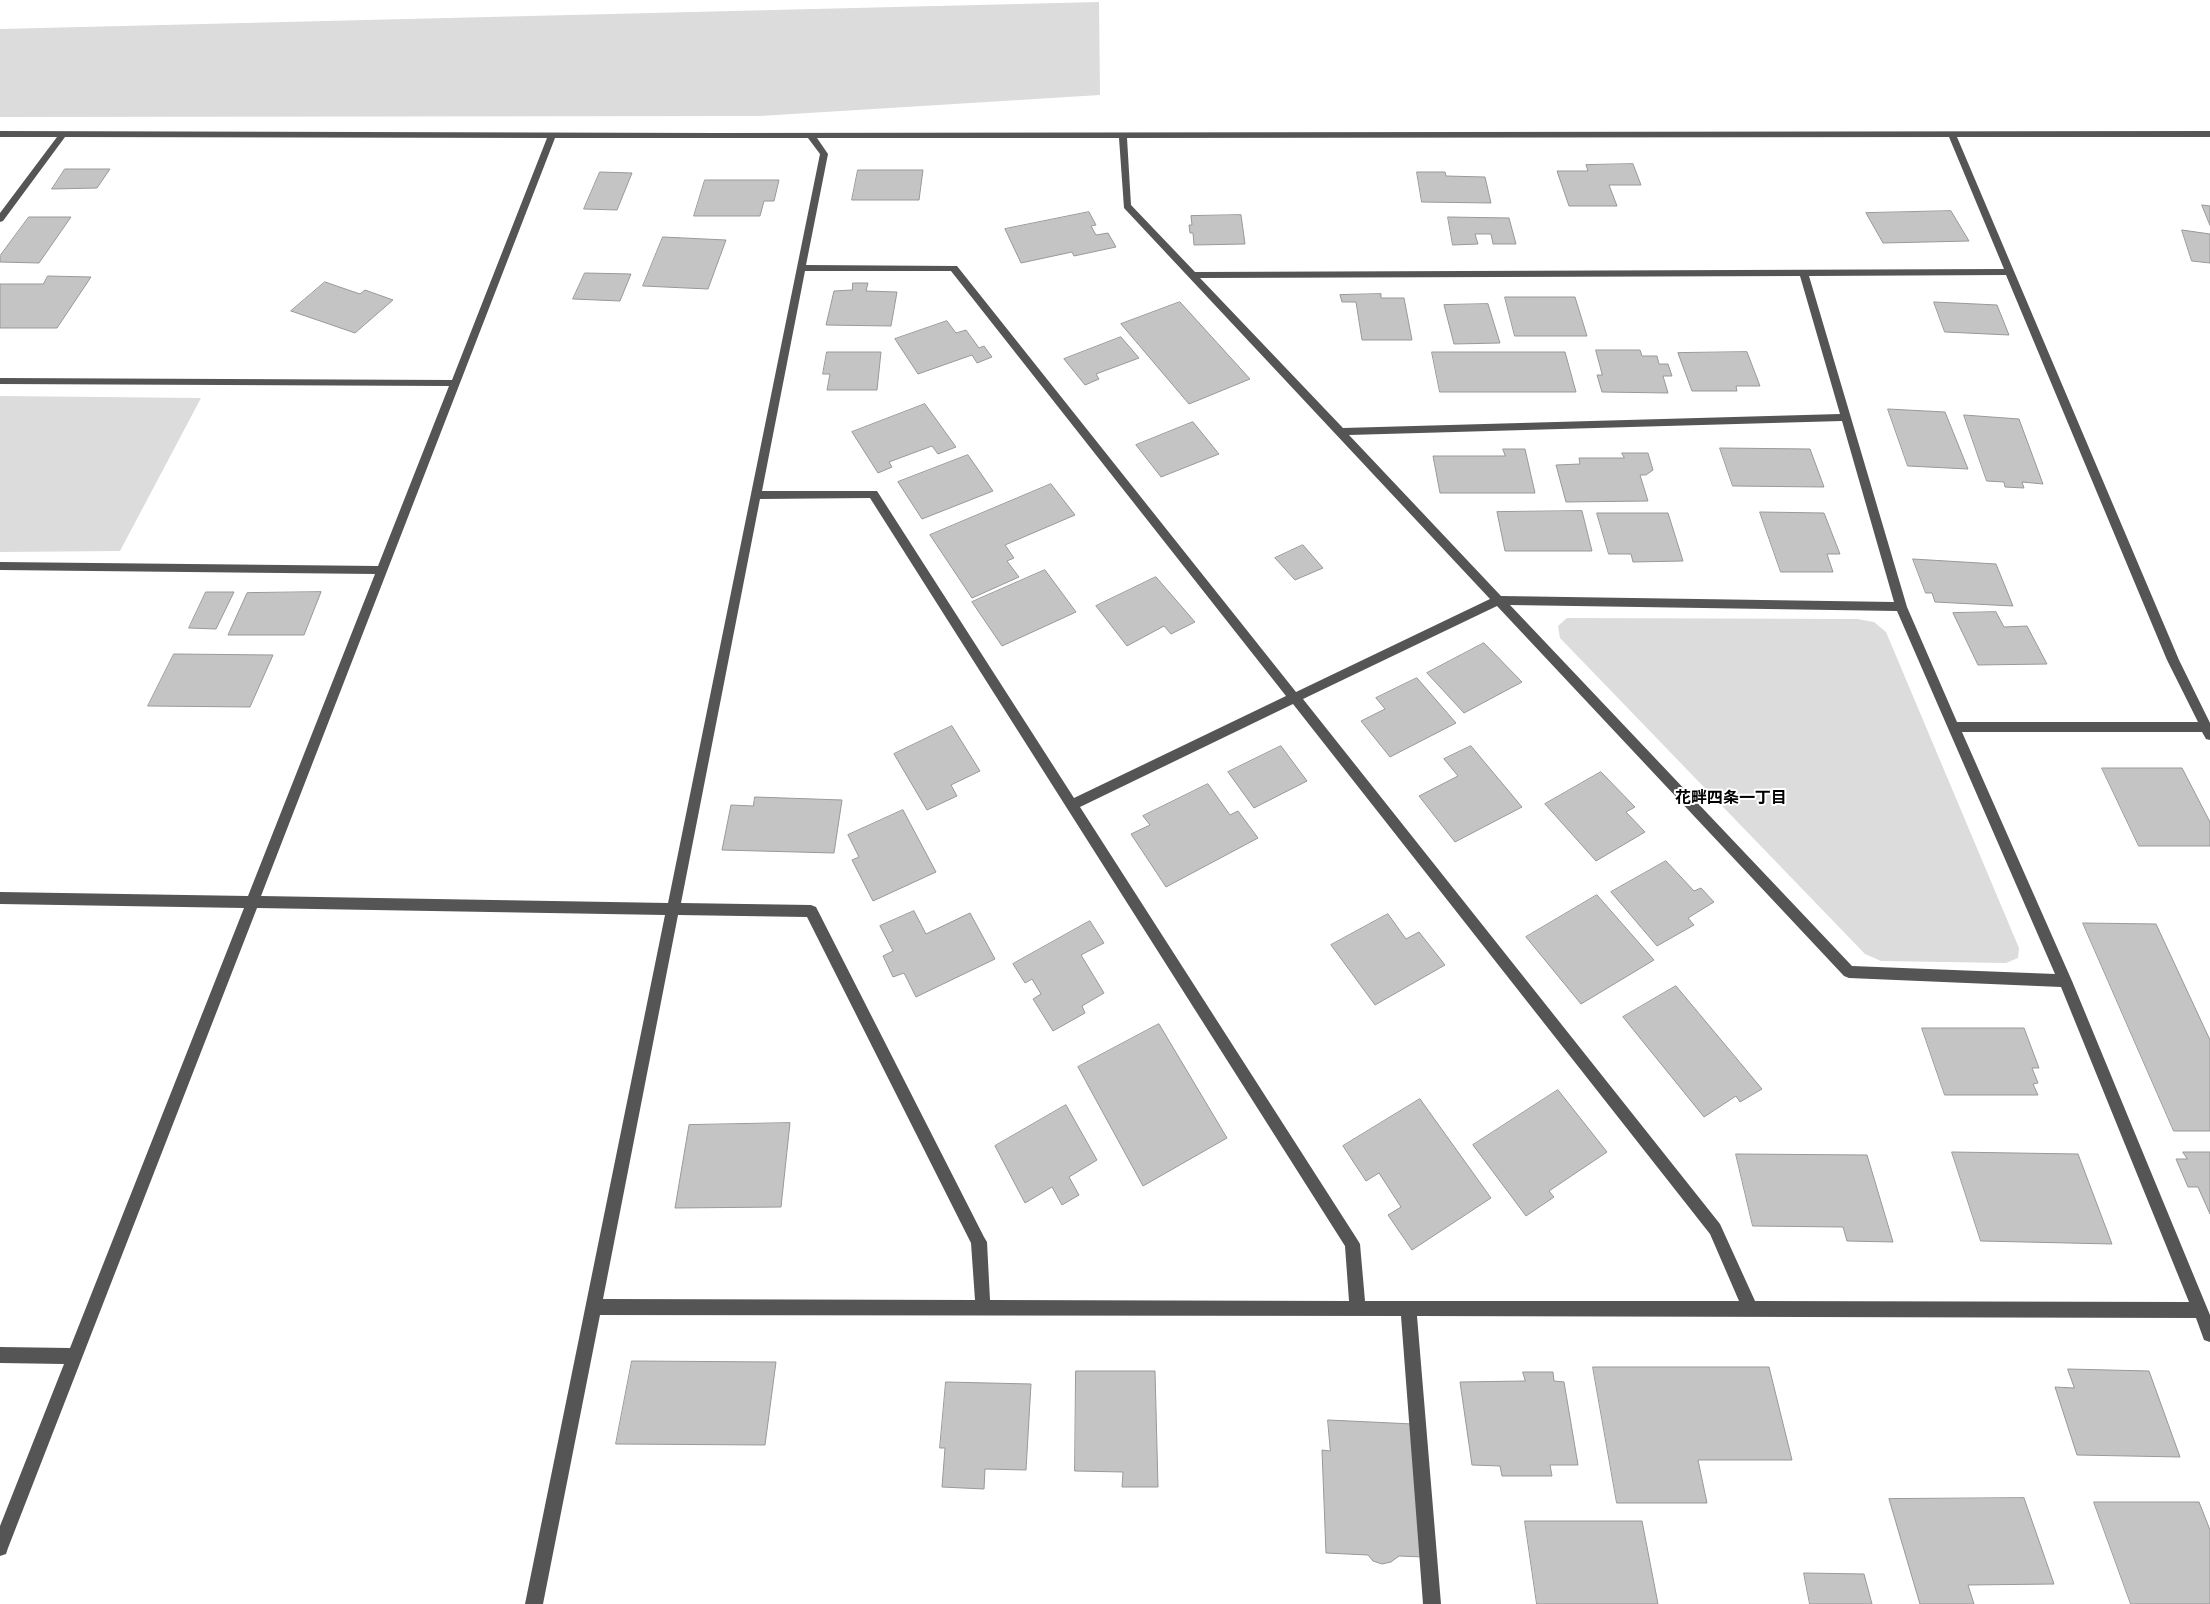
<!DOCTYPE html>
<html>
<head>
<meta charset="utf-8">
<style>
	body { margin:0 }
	canvas { display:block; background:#fff }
</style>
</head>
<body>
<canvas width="2210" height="1604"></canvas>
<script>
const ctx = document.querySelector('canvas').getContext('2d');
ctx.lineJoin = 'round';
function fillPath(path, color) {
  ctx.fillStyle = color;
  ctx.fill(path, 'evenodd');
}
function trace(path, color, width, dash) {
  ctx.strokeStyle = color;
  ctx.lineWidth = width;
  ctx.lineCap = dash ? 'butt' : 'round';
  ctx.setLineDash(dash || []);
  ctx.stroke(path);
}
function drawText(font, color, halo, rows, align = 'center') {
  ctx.font = font + ' Barlow,"Noto Sans JP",sans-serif';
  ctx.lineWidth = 4;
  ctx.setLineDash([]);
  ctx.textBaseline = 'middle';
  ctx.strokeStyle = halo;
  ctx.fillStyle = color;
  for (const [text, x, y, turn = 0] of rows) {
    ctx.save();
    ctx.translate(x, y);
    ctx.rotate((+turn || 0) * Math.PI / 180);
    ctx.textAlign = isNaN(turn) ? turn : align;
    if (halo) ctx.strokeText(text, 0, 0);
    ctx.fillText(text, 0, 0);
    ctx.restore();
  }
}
fillPath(new Path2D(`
	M1099,2L1100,95L760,116L0,117V29Z
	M0,396L201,398L120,551L0,552Z
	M1567,618L1857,619L1874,622L1886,632L2019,948L2018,958L2006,963L1881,961L1865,954L1560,638L1558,626Z`), '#dcdcdc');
const building = new Path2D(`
	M1633,164L1641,185H1609L1617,206H1569L1557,171H1588L1586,165Z
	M65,169H110L97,188L52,189Z
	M858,170H923L919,200H852Z
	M600,172L632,173L617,210L584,209Z
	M1417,172H1445L1446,176L1485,177L1491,203L1422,202Z
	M705,180H779L774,201H764L760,216H694Z
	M2202,205L2210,206V225Z
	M1951,211L1969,241L1883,243L1866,213Z
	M1089,212L1096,225L1091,226L1096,235L1108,233L1116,247L1074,256L1072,252L1021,263L1005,229Z
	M1241,215L1245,244L1194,245L1193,233H1190L1189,225H1192L1191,216Z
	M29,217H71L39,263L0,262V256Z
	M1448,217L1509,218L1516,244H1493L1491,234H1475L1478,244L1453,245Z
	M2182,230L2210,234V263L2192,261Z
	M663,237L726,240L708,289L643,286Z
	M585,273L631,274L620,301L573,299Z
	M48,276L91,277L57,328H0V284H43Z
	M325,282L360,294L365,290L393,300L355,333L291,311Z
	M853,283H868L866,291L897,292L891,326L826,325L834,291L852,290Z
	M1381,294V298H1404L1412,340H1362L1356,302H1342L1340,295Z
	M1505,297H1575L1587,336H1515Z
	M1180,302L1250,379L1189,404L1121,324Z
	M1934,302L1997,305L2009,335L1945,332Z
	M1488,304L1500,343L1454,344L1444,305Z
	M947,321L956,333L966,330L979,348L984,346L992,357L977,363L972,355L918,374L895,339Z
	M1121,337L1139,358L1096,374L1099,379L1085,385L1064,359Z
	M1596,350H1640L1642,356H1657L1659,364H1668L1672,376H1663L1668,393L1602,392L1597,375H1602Z
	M827,352H881L877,390H827L830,374H823Z
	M1432,352H1565L1576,392H1440Z
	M1747,352L1760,386H1736L1737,391H1692L1678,353Z
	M925,404L956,447L938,454L932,446L889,462L892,467L878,473L852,432Z
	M1888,409L1945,412L1968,469L1908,466Z
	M1964,415L2019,419L2043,484L2022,482L2024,488L2005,487L2004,482L1987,481Z
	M1193,422L1219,454L1161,477L1136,445Z
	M1720,448L1810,449L1824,487L1733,486Z
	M1503,449H1525L1535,493H1440L1433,456H1505Z
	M1622,453H1648L1653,470L1646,475H1640L1648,501L1566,502L1556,465L1580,464L1579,458H1624Z
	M968,455L993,491L922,519L898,482Z
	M1051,484L1075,515L1005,545L1014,558L1007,561L1019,577L972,598L930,535Z
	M1582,511L1592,551H1505L1497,512Z
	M1760,512L1824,513L1840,554H1827L1833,572H1781Z
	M1597,513H1668L1683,561L1633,562L1631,554H1609Z
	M1303,545L1323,568L1295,580L1275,558Z
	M1913,559L1996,564L2013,606L1935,602L1932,593H1926Z
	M1045,570L1076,612L1002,646L972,602Z
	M1156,577L1195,622L1171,634L1164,626L1127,646L1096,606Z
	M206,592H234L216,629L189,628Z
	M321,592L304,635H228L247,593Z
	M1996,612L2004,627L2027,626L2047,664L1978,665L1953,613Z
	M1484,643L1522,682L1464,713L1427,673Z
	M174,654L273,655L250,707L148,706Z
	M1417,678L1456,723L1390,757L1361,721L1385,709L1376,698Z
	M952,726L980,771L951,785L957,796L927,810L894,754Z
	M1281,746L1307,781L1254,808L1228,772Z
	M1471,746L1522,807L1455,842L1419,796L1458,776L1444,759Z
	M2102,768H2182L2210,822V846H2139Z
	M1601,772L1635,807L1626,812L1645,832L1596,861L1545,804Z
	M1208,784L1230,815L1238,811L1258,838L1166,887L1131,834L1150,825L1143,816Z
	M755,797L842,800L834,853L722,850L731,805L753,806Z
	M903,810L936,872L873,901L852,860L859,857L848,835Z
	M1666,861L1694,891L1701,888L1714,902L1688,918L1694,925L1657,946L1611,892Z
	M1597,895L1654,960L1581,1004L1526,937Z
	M914,911L926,934L970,913L995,959L916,997L904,973L893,977L883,956L893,951L880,926Z
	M1388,914L1406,939L1419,932L1445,965L1375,1005L1331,945Z
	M1090,921L1104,943L1081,955L1104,993L1082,1006L1085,1013L1053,1031L1033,999L1041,994L1032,979L1025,983L1013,964Z
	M2083,923L2156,924L2210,1040V1131H2174Z
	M1676,986L1762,1089L1740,1102L1736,1096L1704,1117L1623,1017Z
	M1159,1024L1227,1138L1143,1186L1078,1067Z
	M1922,1028H2024L2039,1068H2032L2038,1083L2033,1084L2038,1095H1945Z
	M1558,1090L1607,1152L1549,1191L1554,1197L1526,1216L1473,1145Z
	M1420,1099L1491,1198L1412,1250L1388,1215L1401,1207L1379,1173L1366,1181L1343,1146Z
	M1066,1105L1097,1160L1069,1177L1079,1195L1062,1205L1052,1187L1025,1203L995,1146Z
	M790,1123L781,1207L675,1208L689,1125Z
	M1952,1152L2078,1154L2112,1244L1981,1241Z
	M2183,1152H2210V1214L2198,1187H2188L2176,1159H2187Z
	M1736,1154L1867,1155L1893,1242L1847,1241L1843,1227L1753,1226Z
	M632,1361L776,1362L765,1445L616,1444Z
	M1593,1367H1769L1792,1460H1698L1707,1503H1617Z
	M2068,1369L2149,1371L2180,1457L2077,1455L2055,1387L2074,1388Z
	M1076,1371H1155L1158,1487H1122L1123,1472L1075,1471Z
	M1523,1372H1553L1554,1381L1564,1382L1578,1465H1550L1552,1476H1502L1500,1466L1472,1465L1460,1382L1525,1381Z
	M946,1382L1031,1384L1026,1470L985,1469L984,1489L942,1487L945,1448H940Z
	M1328,1420L1413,1424L1424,1557L1399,1556L1391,1562L1382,1564L1373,1561L1368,1555L1326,1553L1322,1450L1330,1451Z
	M2024,1498L2054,1584L1968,1585L1974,1604H1920L1889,1499Z
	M2094,1502H2199L2210,1530V1604H2131Z
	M1525,1521H1642L1658,1604H1537Z
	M1804,1573L1864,1574L1872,1604H1810Z`);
fillPath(building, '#c4c4c4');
trace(building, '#999', 1);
fillPath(new Path2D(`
	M0,131L718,133L2210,131V137H1957L2179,660L2210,723V740L2206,739L2202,732H1962L2072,981L2210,1315V1342L2204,1340L2196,1318L1417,1316L1441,1604H1423L1401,1316L600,1315L543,1604H525L665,915L257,908L8,1548L6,1554L0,1556V1526L64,1364L0,1363V1347L70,1348L244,908L0,904V892L248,896L375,574L0,570V562L378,566L449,386L0,384V378L452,380L547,138L65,137L3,221L0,222V213L57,137H0ZM1949,137L2004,269L1195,272L1131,205L1127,138ZM555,138H808L820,154L668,903L261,896ZM817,138H1119L1124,208L1490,599L1296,692L957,266L806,265L828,154ZM805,271H951L1286,696L1074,798L877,491H762ZM2006,275L2167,660L2198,722H1957L1907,607L1809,276ZM1800,276L1840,414L1343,428L1200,278ZM1842,421L1894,602L1501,596L1349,435ZM870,498L1345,1246L1349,1301L990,1300L987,1242L984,1237L816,907L811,905L681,903L760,499ZM1510,605L1897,611L2055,974L1852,966ZM1497,606L1844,976L1849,978L2061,987L2189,1302L1755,1301L1720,1224L1303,699ZM1293,704L1710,1234L1739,1301H1365L1360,1244L1357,1239L1080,807ZM678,915L807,917L971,1243L975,1300L603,1299Z`), '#555');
drawText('bold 16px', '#000', '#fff', [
	["花畔四条一丁目",1731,798]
]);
</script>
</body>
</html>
